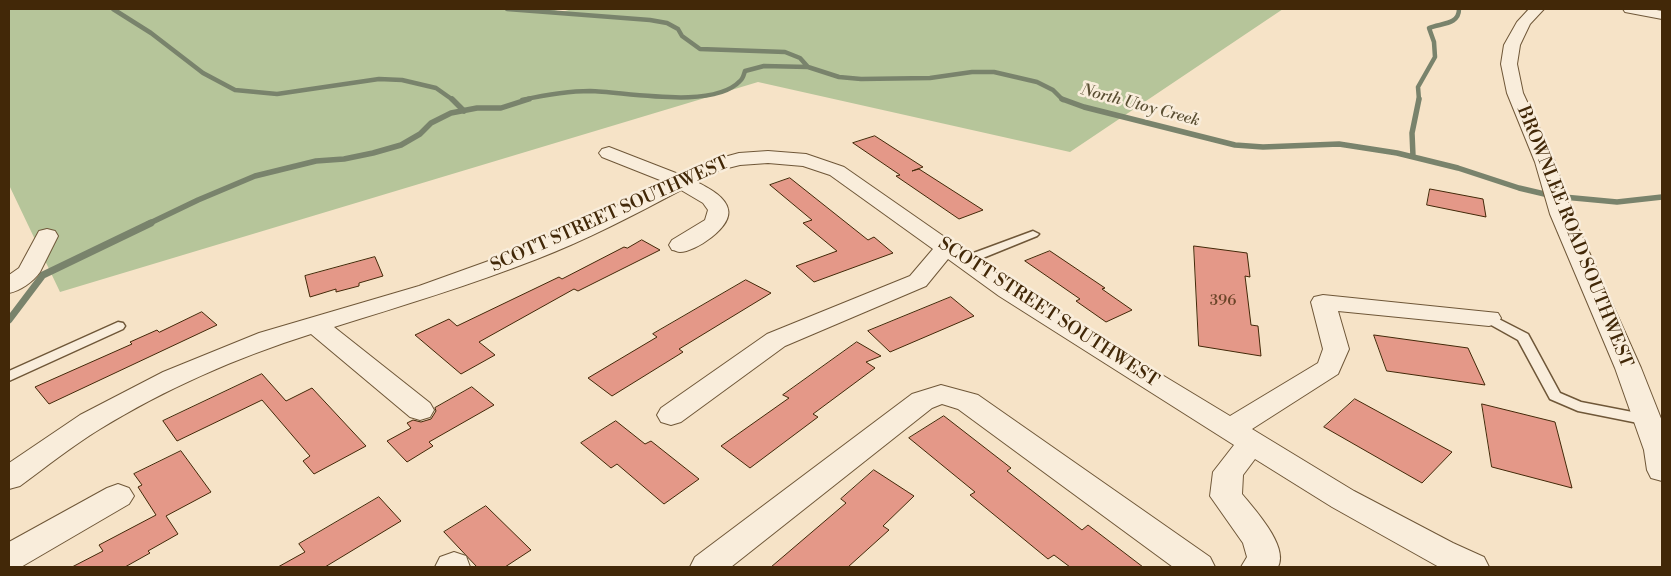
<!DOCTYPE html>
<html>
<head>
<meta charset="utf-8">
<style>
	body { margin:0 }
	#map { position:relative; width:1671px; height:576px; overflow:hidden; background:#f6e3c7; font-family:"Libre Bodoni",serif }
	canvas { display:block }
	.frame { position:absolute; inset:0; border:10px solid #422808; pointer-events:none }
</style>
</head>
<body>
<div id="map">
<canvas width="1671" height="576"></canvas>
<div class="frame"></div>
</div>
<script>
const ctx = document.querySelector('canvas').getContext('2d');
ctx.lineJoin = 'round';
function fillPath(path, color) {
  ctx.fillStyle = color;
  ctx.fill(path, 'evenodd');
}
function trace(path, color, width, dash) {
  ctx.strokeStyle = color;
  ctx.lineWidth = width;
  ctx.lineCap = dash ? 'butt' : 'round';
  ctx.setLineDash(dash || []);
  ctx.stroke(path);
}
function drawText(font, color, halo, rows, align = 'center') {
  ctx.font = font + ' "Libre Bodoni",serif';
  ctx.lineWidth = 5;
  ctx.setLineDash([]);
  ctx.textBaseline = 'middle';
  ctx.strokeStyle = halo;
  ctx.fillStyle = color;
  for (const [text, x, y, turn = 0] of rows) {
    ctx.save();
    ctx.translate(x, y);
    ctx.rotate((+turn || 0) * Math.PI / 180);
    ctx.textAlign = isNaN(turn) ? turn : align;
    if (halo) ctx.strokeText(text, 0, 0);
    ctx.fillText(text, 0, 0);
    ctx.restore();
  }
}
fillPath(new Path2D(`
	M9,9H551L561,12L573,9H1283L1070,152L758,82L60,292L9,185Z`), '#b6c59a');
trace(new Path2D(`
	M113,9L151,33L203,73L235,90L277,94L379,79L402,80L436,88L453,100
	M507,9L650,20L667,23L678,29L682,36L700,49L785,52L800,58L808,67L839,77L861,79L930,78L972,72H994L1037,82L1053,90L1063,100
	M522,100C545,95 567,91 590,91C627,92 713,110 740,81C743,79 744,74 745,71L764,66L808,67
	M1419,100L1418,87L1435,57L1434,42L1429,28C1441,23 1459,25 1459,9`), '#79836c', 4.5);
trace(new Path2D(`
	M452,99L464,111
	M1062,99L1084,107L1235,145L1263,147L1339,144L1397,153L1458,168L1519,188L1553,196L1617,202L1662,197
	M1413,156L1412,133L1419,99
	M148,224L198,200L255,176L316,161L344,159L373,153L401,145L420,134L431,123L451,113L477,108H501L529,99`), '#79836c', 5.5);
trace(new Path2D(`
	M9,320L43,275L151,223`), '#79836c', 7);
const building = new Path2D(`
	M875,136L923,167L912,171L919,169L983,210L959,219L896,176L900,175L853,143Z
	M790,178L868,240L874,237L893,253L814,282L796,266L837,251L803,223L812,220L770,185Z
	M1430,189L1483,199L1486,217L1427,205Z
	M642,240L660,250L578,291L574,289L479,342L495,355L461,374L415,335L449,319L457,326L559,277L562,279L624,247L627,248Z
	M1194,246L1247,253L1250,277L1245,276L1251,325L1258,326L1261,356L1199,346Z
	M1050,251L1105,288L1102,289L1132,310L1106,322L1076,301L1080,299L1025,261Z
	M375,257L383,276L359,283V286L336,292V289L310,297L305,276Z
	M746,280L771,293L679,349L683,352L612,396L588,378L657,337L653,334Z
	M951,297L974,316L890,352L868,331Z
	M202,312L217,325L49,404L35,387L132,344L130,342L157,330L159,332Z
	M1374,335L1468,348L1485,385L1387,371Z
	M857,342L881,356L866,362L875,368L813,414L818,417L750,468L721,446L789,398L783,395Z
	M262,374L286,401L312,388L366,446L314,474L303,461L310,456L262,400L177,441L163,421Z
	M472,387L494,405L429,442L433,446L407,462L387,441L411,428L407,423L413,420L421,422L431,419L436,411L435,408Z
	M1355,399L1452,452L1422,483L1324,427Z
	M1482,404L1555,422L1572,488L1492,467Z
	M944,416L1011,468L1007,471L1082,530L1088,525L1143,567H1070L1054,555L1048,559L970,495L975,492L909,438Z
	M616,421L645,444L651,441L699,479L664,504L617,464L611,468L581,443Z
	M181,451L211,492L166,516L178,534L148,551L150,553L125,567H72L103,551L99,545L156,515L138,487L142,485L134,474Z
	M874,470L914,496L883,526L889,530L848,567H771L846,503L841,499Z
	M379,497L401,521L325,567H278L305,552L299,544Z
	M486,506L531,550L505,567H477L444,532Z`);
fillPath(building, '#e49888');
trace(building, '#422808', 1);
const service = new Path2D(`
	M1033,231L1039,234L1037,236L968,264H960L958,261L960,258Z
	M1489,314L1528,334L1560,393L1581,402L1653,416L1655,420L1653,424L1648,425L1578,411L1550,399L1518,340L1484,321L1482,318Z
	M118,322L123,323L125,326L123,329L9,381V371Z`);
const minor = new Path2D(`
	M1529,9H1544L1530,24L1520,45L1517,64L1523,93L1555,162L1572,214L1641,368L1662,421V481L1651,478L1647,470L1644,450L1615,368L1550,214L1535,162L1507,93L1501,64L1504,45L1517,22Z
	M1623,9H1651L1662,11V19L1625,12Z
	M609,147L681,175L706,162L739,153L768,151L806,154L844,167L1015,286L1230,416L1318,363L1323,349L1311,302L1314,297L1323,295L1498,313L1501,318L1498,323L1489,326L1338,311L1349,349L1338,374L1252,429L1354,491L1453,543L1484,557L1489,567H1439L1332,507L1255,459L1243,475L1242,494C1254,509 1289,546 1278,567H1241L1247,557L1243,543L1210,496L1213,472L1234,445L999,296L948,259L926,286L785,346L681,422L671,425L661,422L657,415L661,408L767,334L910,276L933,249L830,175L803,166L768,163L740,165L720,170L697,182C708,188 725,196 728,209C733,227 695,252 680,252C677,252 675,250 672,250L669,245L672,240L705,220L708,210L703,203L681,190C634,215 586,240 537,259C470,285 402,306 334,327L430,403L434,410L430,417L420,420L410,417L311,334C238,357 165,389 100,429C72,446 46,467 20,486L9,489V463L80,415L163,372L259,333L419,286L522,249L601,214L665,182L602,157L599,153L602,149Z
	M47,229L55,231L58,236L40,272C33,282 20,291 9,293V275L19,268L39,231Z
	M941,385L978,395L1210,557L1215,567H1173L958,409L942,404L932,408L731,567H690L695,557L912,394Z
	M118,484L129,488L134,496L129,504L21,567H9V542L107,488Z
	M454,552L466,556L470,567H435L440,557Z`);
trace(service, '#6f5738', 3);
trace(minor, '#6f5738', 2);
fillPath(service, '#f9eddb');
fillPath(minor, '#f9eddb');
drawText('15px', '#6a4428', null, [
	["396",1223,301]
]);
drawText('italic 16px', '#594e32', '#f9eddb', [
	["North Utoy Creek",1140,106,15]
]);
drawText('18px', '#422808', '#f9eddb', [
	["SCOTT STREET SOUTHWEST",610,215,-24],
	["BROWNLEE ROAD SOUTHWEST",1574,237,68],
	["SCOTT STREET SOUTHWEST",1048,313,33]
]);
</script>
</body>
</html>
